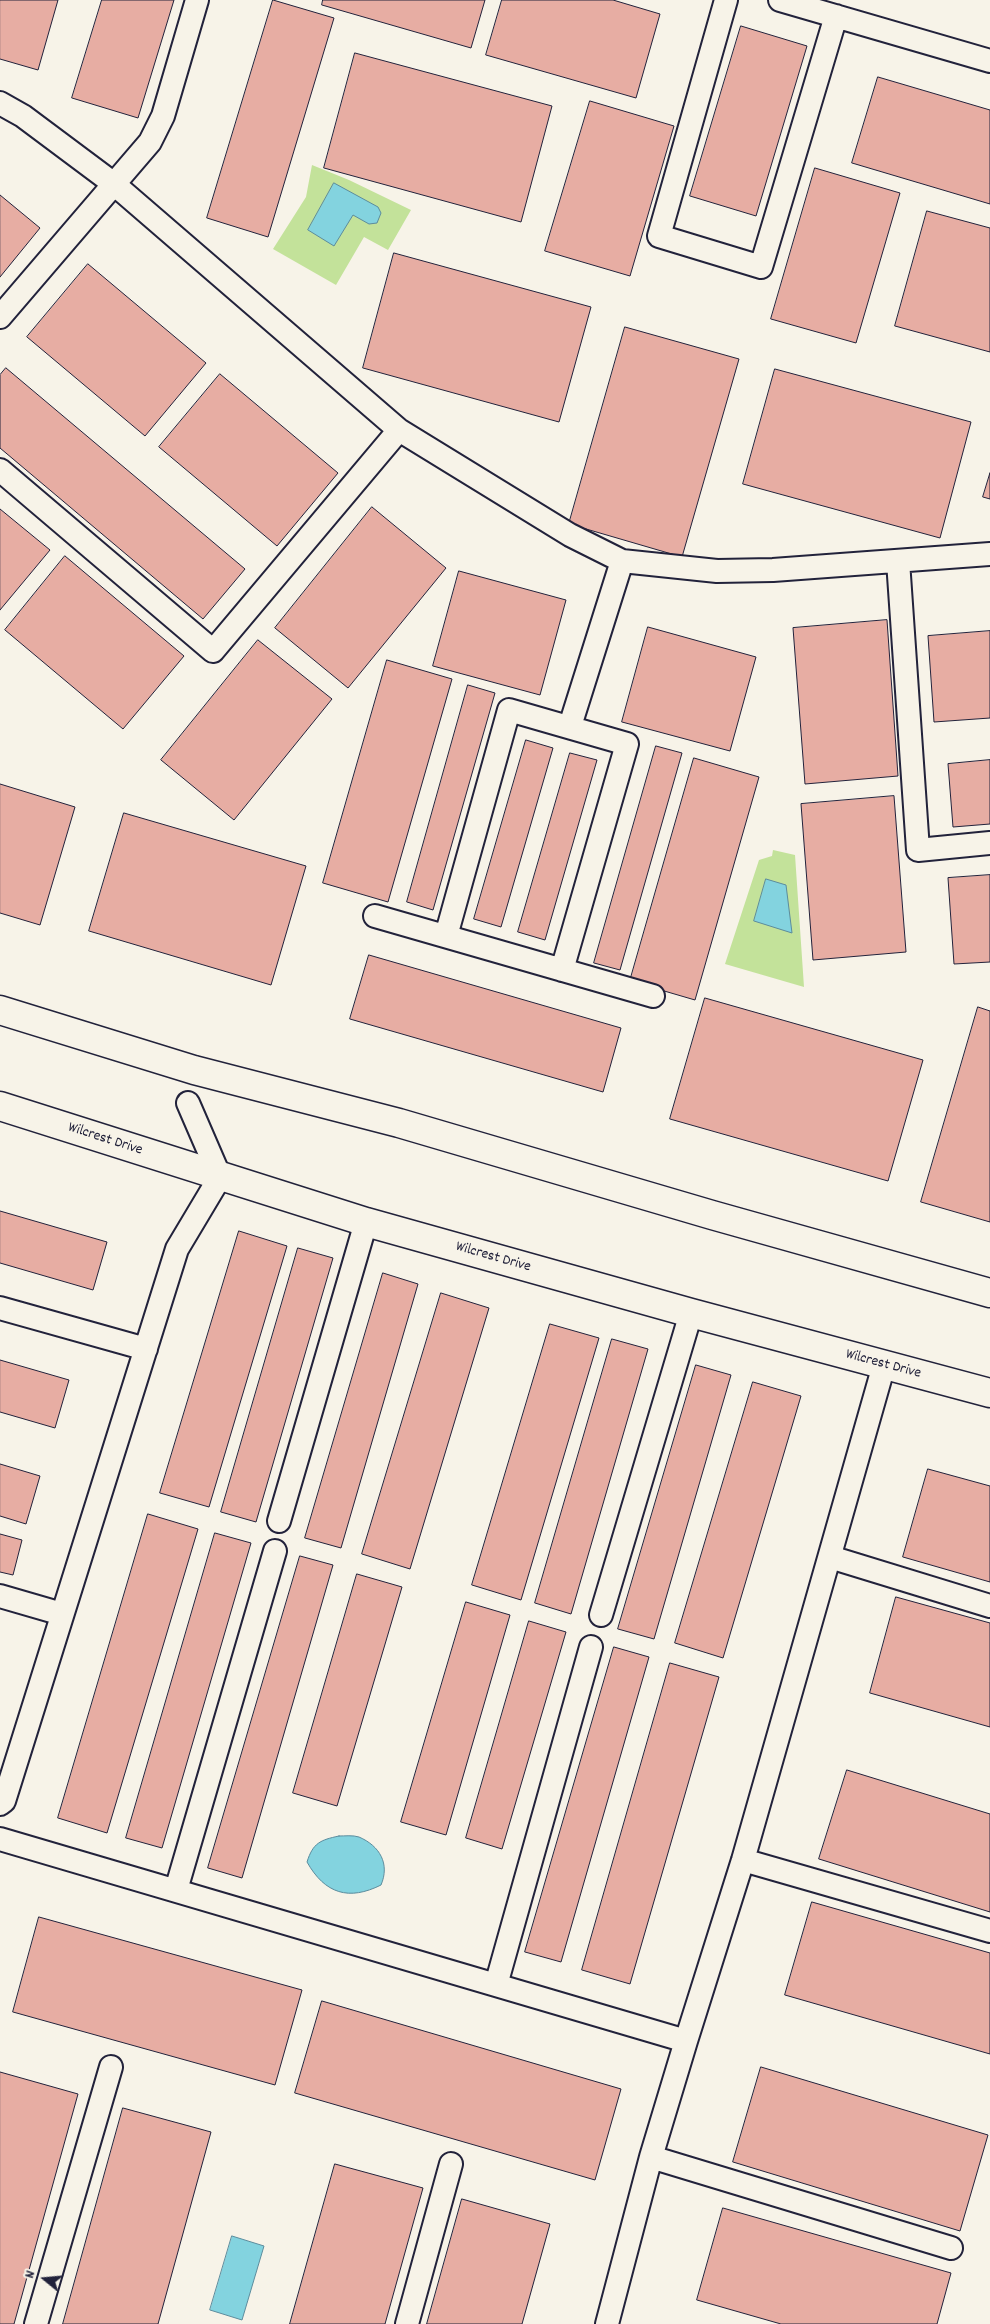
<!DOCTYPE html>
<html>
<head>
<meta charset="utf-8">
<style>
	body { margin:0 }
	#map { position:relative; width:990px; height:2324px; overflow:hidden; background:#f7f3e8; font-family:Dekko,sans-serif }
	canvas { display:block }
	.north { position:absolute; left:20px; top:2254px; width:50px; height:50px; -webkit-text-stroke:4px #f7f3e8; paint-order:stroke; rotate:287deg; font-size:14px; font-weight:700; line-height:20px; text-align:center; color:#22223b }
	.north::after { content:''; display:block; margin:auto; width:18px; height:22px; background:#22223b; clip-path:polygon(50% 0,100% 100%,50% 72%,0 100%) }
</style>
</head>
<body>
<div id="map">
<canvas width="990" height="2324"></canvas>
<div class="north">N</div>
</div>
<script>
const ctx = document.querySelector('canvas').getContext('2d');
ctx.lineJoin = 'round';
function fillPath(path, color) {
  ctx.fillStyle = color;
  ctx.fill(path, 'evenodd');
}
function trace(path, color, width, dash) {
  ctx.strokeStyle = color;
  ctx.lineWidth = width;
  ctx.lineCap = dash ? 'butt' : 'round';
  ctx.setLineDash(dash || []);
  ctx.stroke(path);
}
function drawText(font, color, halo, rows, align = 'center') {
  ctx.font = font + ' Dekko,sans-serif';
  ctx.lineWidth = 4.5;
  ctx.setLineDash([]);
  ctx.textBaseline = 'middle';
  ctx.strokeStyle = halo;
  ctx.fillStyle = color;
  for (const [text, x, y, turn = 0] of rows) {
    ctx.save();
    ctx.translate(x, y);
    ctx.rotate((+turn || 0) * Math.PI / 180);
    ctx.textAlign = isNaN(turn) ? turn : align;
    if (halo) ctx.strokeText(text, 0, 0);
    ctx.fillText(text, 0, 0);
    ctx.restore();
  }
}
fillPath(new Path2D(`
	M312,165L349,180L411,210L388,250L364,237L336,285L273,249L306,197Z
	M773,850L795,855L804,987L725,964L759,860L772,856Z`), '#c3e29a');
const water = new Path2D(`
	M334,183L378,207L381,213L377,223L369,224L353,215L334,246L308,230Z
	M766,879L786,885L792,933L754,921Z
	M339,1836C345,1836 353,1835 359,1837C380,1846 390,1864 381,1885C349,1901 325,1894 307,1862C313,1843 320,1840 339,1836Z
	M232,2236L264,2246L242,2320L210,2310Z`);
fillPath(water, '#83d3df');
trace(water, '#5c8c9d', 1);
const building = new Path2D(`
	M0,0H58L38,70L0,59Z
	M102,0H174L138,118L72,98Z
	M273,0L334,18L268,237L207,218Z
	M323,0H485L471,48L322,5Z
	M502,0H613L660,14L636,98L486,55Z
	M741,26L807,46L756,216L690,196Z
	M355,53L552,106L521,222L324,168Z
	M878,77L990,110V204L852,163Z
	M590,101L674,126L630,276L545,251Z
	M815,168L900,193L856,343L771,319Z
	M0,195L40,228L0,277Z
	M927,211L990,228V352L895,326Z
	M394,253L591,307L559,422L363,368Z
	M88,264L206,363L145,436L27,337Z
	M625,327L739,359L682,557L569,524Z
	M6,368L245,569L203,619L0,448V375Z
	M775,369L971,422L940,538L743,484Z
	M220,374L338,473L277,546L159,447Z
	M990,473V499L983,497Z
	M372,507L446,568L348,688L275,628Z
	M0,509L50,550L0,610Z
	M65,556L184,656L123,729L5,630Z
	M459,571L566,600L540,695L433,666Z
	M887,620L898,776L805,784L793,628Z
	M648,627L756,657L730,751L622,722Z
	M990,631V718L934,722L928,636Z
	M258,640L332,699L234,820L161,760Z
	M387,660L452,679L388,902L323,883Z
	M468,685L495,693L433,910L407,902Z
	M526,740L553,748L501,927L474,919Z
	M656,746L682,753L620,970L594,963Z
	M570,753L597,760L545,940L518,932Z
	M694,758L759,777L695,1000L630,981Z
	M990,760V824L953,827L948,764Z
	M0,784L75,807L40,925L0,913Z
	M894,796L906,952L813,960L801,804Z
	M124,813L306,866L271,985L89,931Z
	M990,875V962L954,964L948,878Z
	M369,955L621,1028L603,1092L350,1019Z
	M705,998L923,1060L888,1181L670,1119Z
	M978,1007L990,1011V1222L921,1202Z
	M0,1211L107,1242L93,1290L0,1263Z
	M239,1231L287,1246L209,1507L160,1493Z
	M298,1248L333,1258L256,1522L221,1512Z
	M383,1273L418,1284L341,1548L305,1538Z
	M441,1293L489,1308L410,1569L362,1554Z
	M550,1324L599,1338L521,1600L472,1585Z
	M612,1339L648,1349L571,1614L535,1603Z
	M0,1360L69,1380L55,1428L0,1412Z
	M696,1365L731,1375L654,1639L618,1629Z
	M753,1382L801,1396L723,1658L675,1643Z
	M0,1464L40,1476L26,1524L0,1516Z
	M928,1469L990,1486V1582L903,1557Z
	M148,1514L198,1529L107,1833L58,1818Z
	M215,1533L251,1543L162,1848L126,1838Z
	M0,1534L22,1540L13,1575L0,1572Z
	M300,1556L333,1565L242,1878L208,1868Z
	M357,1574L402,1587L337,1806L293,1793Z
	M896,1597L990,1623V1727L870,1693Z
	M466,1602L510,1615L446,1835L401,1822Z
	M529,1621L566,1632L502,1849L466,1838Z
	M614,1647L649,1657L561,1962L525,1952Z
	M670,1663L719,1677L630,1984L582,1970Z
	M847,1770L990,1814V1912L819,1859Z
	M812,1902L990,1953V2054L785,1995Z
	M39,1917L302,1990L275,2085L13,2012Z
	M322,2001L621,2089L595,2180L295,2093Z
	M761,2067L988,2135L960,2231L733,2162Z
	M0,2072L78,2094L14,2324H0Z
	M123,2108L211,2132L158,2324H63Z
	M335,2164L423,2188L385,2324H290Z
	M462,2199L550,2224L522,2324H427Z
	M723,2208L951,2273L937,2324H781L697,2300Z`);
fillPath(building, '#e7ada3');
trace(building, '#22223b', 1);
const service = new Path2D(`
	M726,0L659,236L761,267L836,16
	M780,0L990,61
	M0,103L23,116L114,184L399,430L570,535L622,561L717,571L773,570L990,554
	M0,317L150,142L163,116L197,0
	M0,470L213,651L399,430
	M898,561L918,850L990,843
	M570,726L622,561
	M375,916L653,996
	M446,936L509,710L627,744L562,970
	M0,1308L146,1349
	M279,1521L366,1222
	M830,1557L990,1606
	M0,1596L62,1614
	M601,1615L691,1313
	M0,1804L4,1801L177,1249L220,1177L188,1103
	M0,1839L686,2041
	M743,1860L990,1931
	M176,1890L275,1551
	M496,1985L591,1647
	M651,2157L951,2248
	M36,2324L111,2067
	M407,2324L451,2164
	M607,2324L651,2157L686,2041L743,1860L884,1365`);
const secondary = new Path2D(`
	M0,1010L194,1070L399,1123L712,1215L990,1293
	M0,1106L366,1222L691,1313L990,1393`);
trace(service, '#22223b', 26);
trace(secondary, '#22223b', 31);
trace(service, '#f7f3e8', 22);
trace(secondary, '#f7f3e8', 28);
drawText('15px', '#22223b', '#f7f3e8', [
	["Wilcrest Drive",105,1140,18],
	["Wilcrest Drive",493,1258,16],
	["Wilcrest Drive",883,1365,15]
]);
</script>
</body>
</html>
